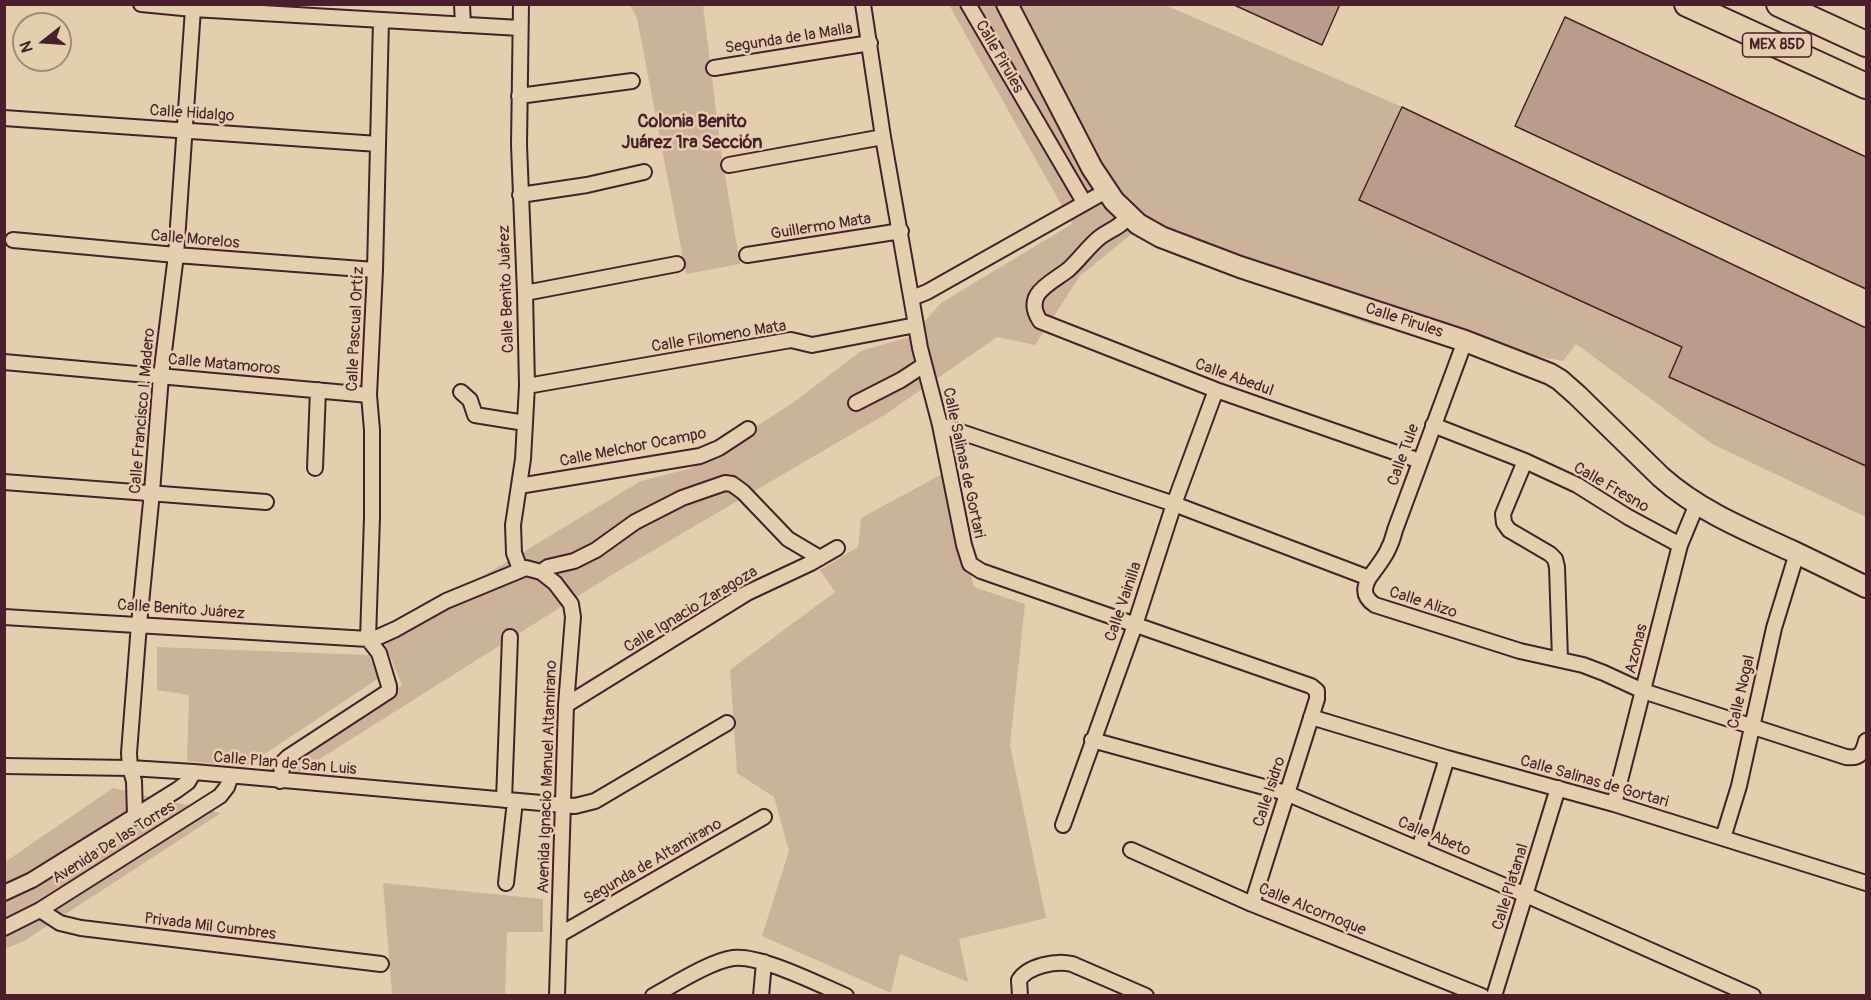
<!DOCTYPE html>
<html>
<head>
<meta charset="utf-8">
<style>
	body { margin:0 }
	#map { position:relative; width:1871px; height:1000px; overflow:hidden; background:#e3cfae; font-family:Pangolin,sans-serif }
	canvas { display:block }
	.frame { position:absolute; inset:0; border:6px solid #4a1f2b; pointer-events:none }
	.north { position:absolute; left:12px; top:12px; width:60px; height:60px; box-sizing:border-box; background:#e3cfae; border:2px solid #a6897a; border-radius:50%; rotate:253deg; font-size:16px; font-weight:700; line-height:24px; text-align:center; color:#4a1f2b }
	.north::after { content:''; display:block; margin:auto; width:21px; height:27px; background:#4a1f2b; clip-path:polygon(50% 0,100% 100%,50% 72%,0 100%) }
</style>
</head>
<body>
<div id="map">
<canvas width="1871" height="1000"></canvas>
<div class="frame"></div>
<div class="north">N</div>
</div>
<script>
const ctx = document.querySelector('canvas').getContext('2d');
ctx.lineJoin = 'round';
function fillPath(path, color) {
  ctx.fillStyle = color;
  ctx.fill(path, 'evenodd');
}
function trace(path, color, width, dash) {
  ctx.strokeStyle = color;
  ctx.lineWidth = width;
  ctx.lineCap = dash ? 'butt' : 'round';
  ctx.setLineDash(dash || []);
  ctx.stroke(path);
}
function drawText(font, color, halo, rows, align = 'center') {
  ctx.font = font + ' Pangolin,sans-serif';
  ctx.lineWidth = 5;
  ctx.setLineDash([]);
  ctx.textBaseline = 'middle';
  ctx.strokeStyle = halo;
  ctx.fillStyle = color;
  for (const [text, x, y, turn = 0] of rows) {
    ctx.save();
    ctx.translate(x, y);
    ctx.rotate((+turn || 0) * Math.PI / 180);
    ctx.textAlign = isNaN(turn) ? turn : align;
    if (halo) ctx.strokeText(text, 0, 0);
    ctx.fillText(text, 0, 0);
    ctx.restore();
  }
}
fillPath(new Path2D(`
	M630,5H703L721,151L740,264L686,274L637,18Z
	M949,5H1165L1402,107L1359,200L1682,347L1670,377L1866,466V517L1712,444L1576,344L1563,361L1372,325L1178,257L1135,231L1080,276L1035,345L997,337L886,414L618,571L299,772L267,770L402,685L382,637L641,481L692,468L794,402L861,351L912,336L941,303L1072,224Z
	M944,473L974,587L1025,604L1010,745L1046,918L959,939L968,982L900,954L891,993L762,936L789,851L774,797L737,773L730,670L835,592L820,570L858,547L861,518Z
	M157,647L369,655L379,678L245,767L187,761L189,695L157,690Z
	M113,788L221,813L24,941L5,949V862Z
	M383,883L543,899V932H507L505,995H392Z`), '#cab399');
const building = new Path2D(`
	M1232,4H1340L1322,45Z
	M1565,17L1866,157V289L1515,126Z
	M1402,107L1866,328V466L1669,377L1682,347L1359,200Z`);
fillPath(building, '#b89e8a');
trace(building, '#4a1f2b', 1.5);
const street = new Path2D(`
	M141,4L193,9L520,28
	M462,4L463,25
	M863,4L883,137L920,348L940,425L964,545L970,564L981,571L1311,686L1317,691V699L1252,904
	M968,4L1084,202
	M714,68L870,43
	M519,96L632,81
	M4,118L378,144
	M729,165L883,137
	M520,195L587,185L644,172
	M1128,215C1123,227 1108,230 1099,238C1088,247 1080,259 1069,269C1052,283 1022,293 1040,321L1216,390L1420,461
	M13,240L176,255L375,270
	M747,255L901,231
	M525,293L677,264
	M912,298L927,292L1106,191
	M4,362L369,395
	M527,386L791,340L812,345L916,325
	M461,392L470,400L475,415L525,423
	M856,403L901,380L924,365
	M940,425L1174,504L1369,578C1363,589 1363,597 1375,605L1520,651L1583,665L1604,673L1643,691L1846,757C1860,759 1863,753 1866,741
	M1433,425L1525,461L1577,485L1628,517L1680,545
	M1525,461L1503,514L1504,523L1509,530L1550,554L1555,559L1557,567L1560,659
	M315,468L318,390
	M4,482L266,502
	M519,486L700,456L719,448L748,429
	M520,569L514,553L513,525L523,459L527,386L525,293L519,145L521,4
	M541,572L548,567L574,561L596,550L635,522L682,498L725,483L732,484L743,492L788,539L820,558
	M1369,578C1382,560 1390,551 1395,530L1465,341
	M4,617L368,639L376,638L396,629L446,601L526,568L541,572L555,583L571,604L573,617L566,705L557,996
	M368,639L372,517V430L369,395L375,270L381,20
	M566,705L747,593L811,563L837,548
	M1311,717L1447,758L1614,804L1866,883
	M1092,740L1286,793L1526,895L1753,996
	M4,766L130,768L194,772L575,806L595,801L727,723
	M280,781L283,762L288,757L389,691V686L379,653L368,639
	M504,800L510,637
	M1614,804L1680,545L1697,504
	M135,816L134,781L130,768L129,753L139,624L152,492L161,376L176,255L193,9
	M1063,825L1135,625L1174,504L1216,390
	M1723,838L1739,786L1774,628L1797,553
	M1419,849L1447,758
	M1131,850L1252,904L1482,996
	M506,883L515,801
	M4,893L32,880L177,790L188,782L194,772
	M40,910L60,923L81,928L381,964
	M4,928L40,910L220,796L227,787L231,776
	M559,935L764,817
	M653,996C673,985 711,961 733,958C759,954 820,985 846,996
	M761,996L764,962
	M1020,996L1019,980C1028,966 1056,960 1072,964L1146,996
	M1494,996L1558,788`);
const secondary = new Path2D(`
	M1007,4L1092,168L1114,201L1138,224L1161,237L1240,267L1465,341L1550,374L1560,380L1577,395L1661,477C1699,511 1746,530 1792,551C1817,563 1842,575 1866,587`);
const highway = new Path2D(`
	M1687,4L1866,86
	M1779,4L1866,44`);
trace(street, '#4a1f2b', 18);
trace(secondary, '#4a1f2b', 24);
trace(highway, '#4a1f2b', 28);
trace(street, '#e3cfae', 14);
trace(secondary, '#e3cfae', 20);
trace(highway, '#e3cfae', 24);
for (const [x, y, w] of [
	[1777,45,69]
]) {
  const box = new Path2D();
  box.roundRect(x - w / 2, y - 12, w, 24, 4.5);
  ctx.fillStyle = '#e3cfae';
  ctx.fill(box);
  trace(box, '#4a1f2b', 1.5);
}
drawText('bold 15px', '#4a1f2b', null, [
	["MEX 85D",1777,45]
]);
drawText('16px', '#4a1f2b', '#e3cfae', [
	["Segunda de la Malla",789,39,-9],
	["Calle Pirules",999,57,60],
	["Calle Hidalgo",192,114,4],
	["Guillermo Mata",821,227,-9],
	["Calle Morelos",195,240,5],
	["Calle Benito Juárez",507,289,-92],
	["Calle Pirules",1404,321,18],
	["Calle Pascual Ortíz",356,329,-87],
	["Calle Filomeno Mata",719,337,-9],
	["Calle Matamoros",224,365,5],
	["Calle Abedul",1234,378,20],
	["Calle Francisco I. Madero",143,411,-85],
	["Calle Melchor Ocampo",633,448,-11],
	["Calle Tule",1404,455,-70],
	["Calle Salinas de Gortari",963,463,78],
	["Calle Fresno",1611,488,30],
	["Calle Vainilla",1124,602,-71],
	["Calle Alizo",1423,603,18],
	["Calle Benito Juárez",181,610,4],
	["Calle Ignacio Zaragoza",691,610,-31],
	["Azonas",1637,649,-76],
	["Calle Nogal",1742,692,-77],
	["Calle Plan de San Luis",285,764,5],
	["Avenida Ignacio Manuel Altamirano",548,777,-88],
	["Calle Salinas de Gortari",1594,782,16],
	["Calle Isidro",1270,792,-72],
	["Calle Abeto",1434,837,23],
	["Avenida De las Torres",114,843,-32],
	["Segunda de Altamirano",653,862,-30],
	["Calle Platanal",1511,887,-73],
	["Calle Alcornoque",1312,910,22],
	["Privada Mil Cumbres",210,927,7]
]);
drawText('bold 18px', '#4a1f2b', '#e3cfae', [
	["Colonia Benito",692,122],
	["Juárez 1ra Sección",692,143]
]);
</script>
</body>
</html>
